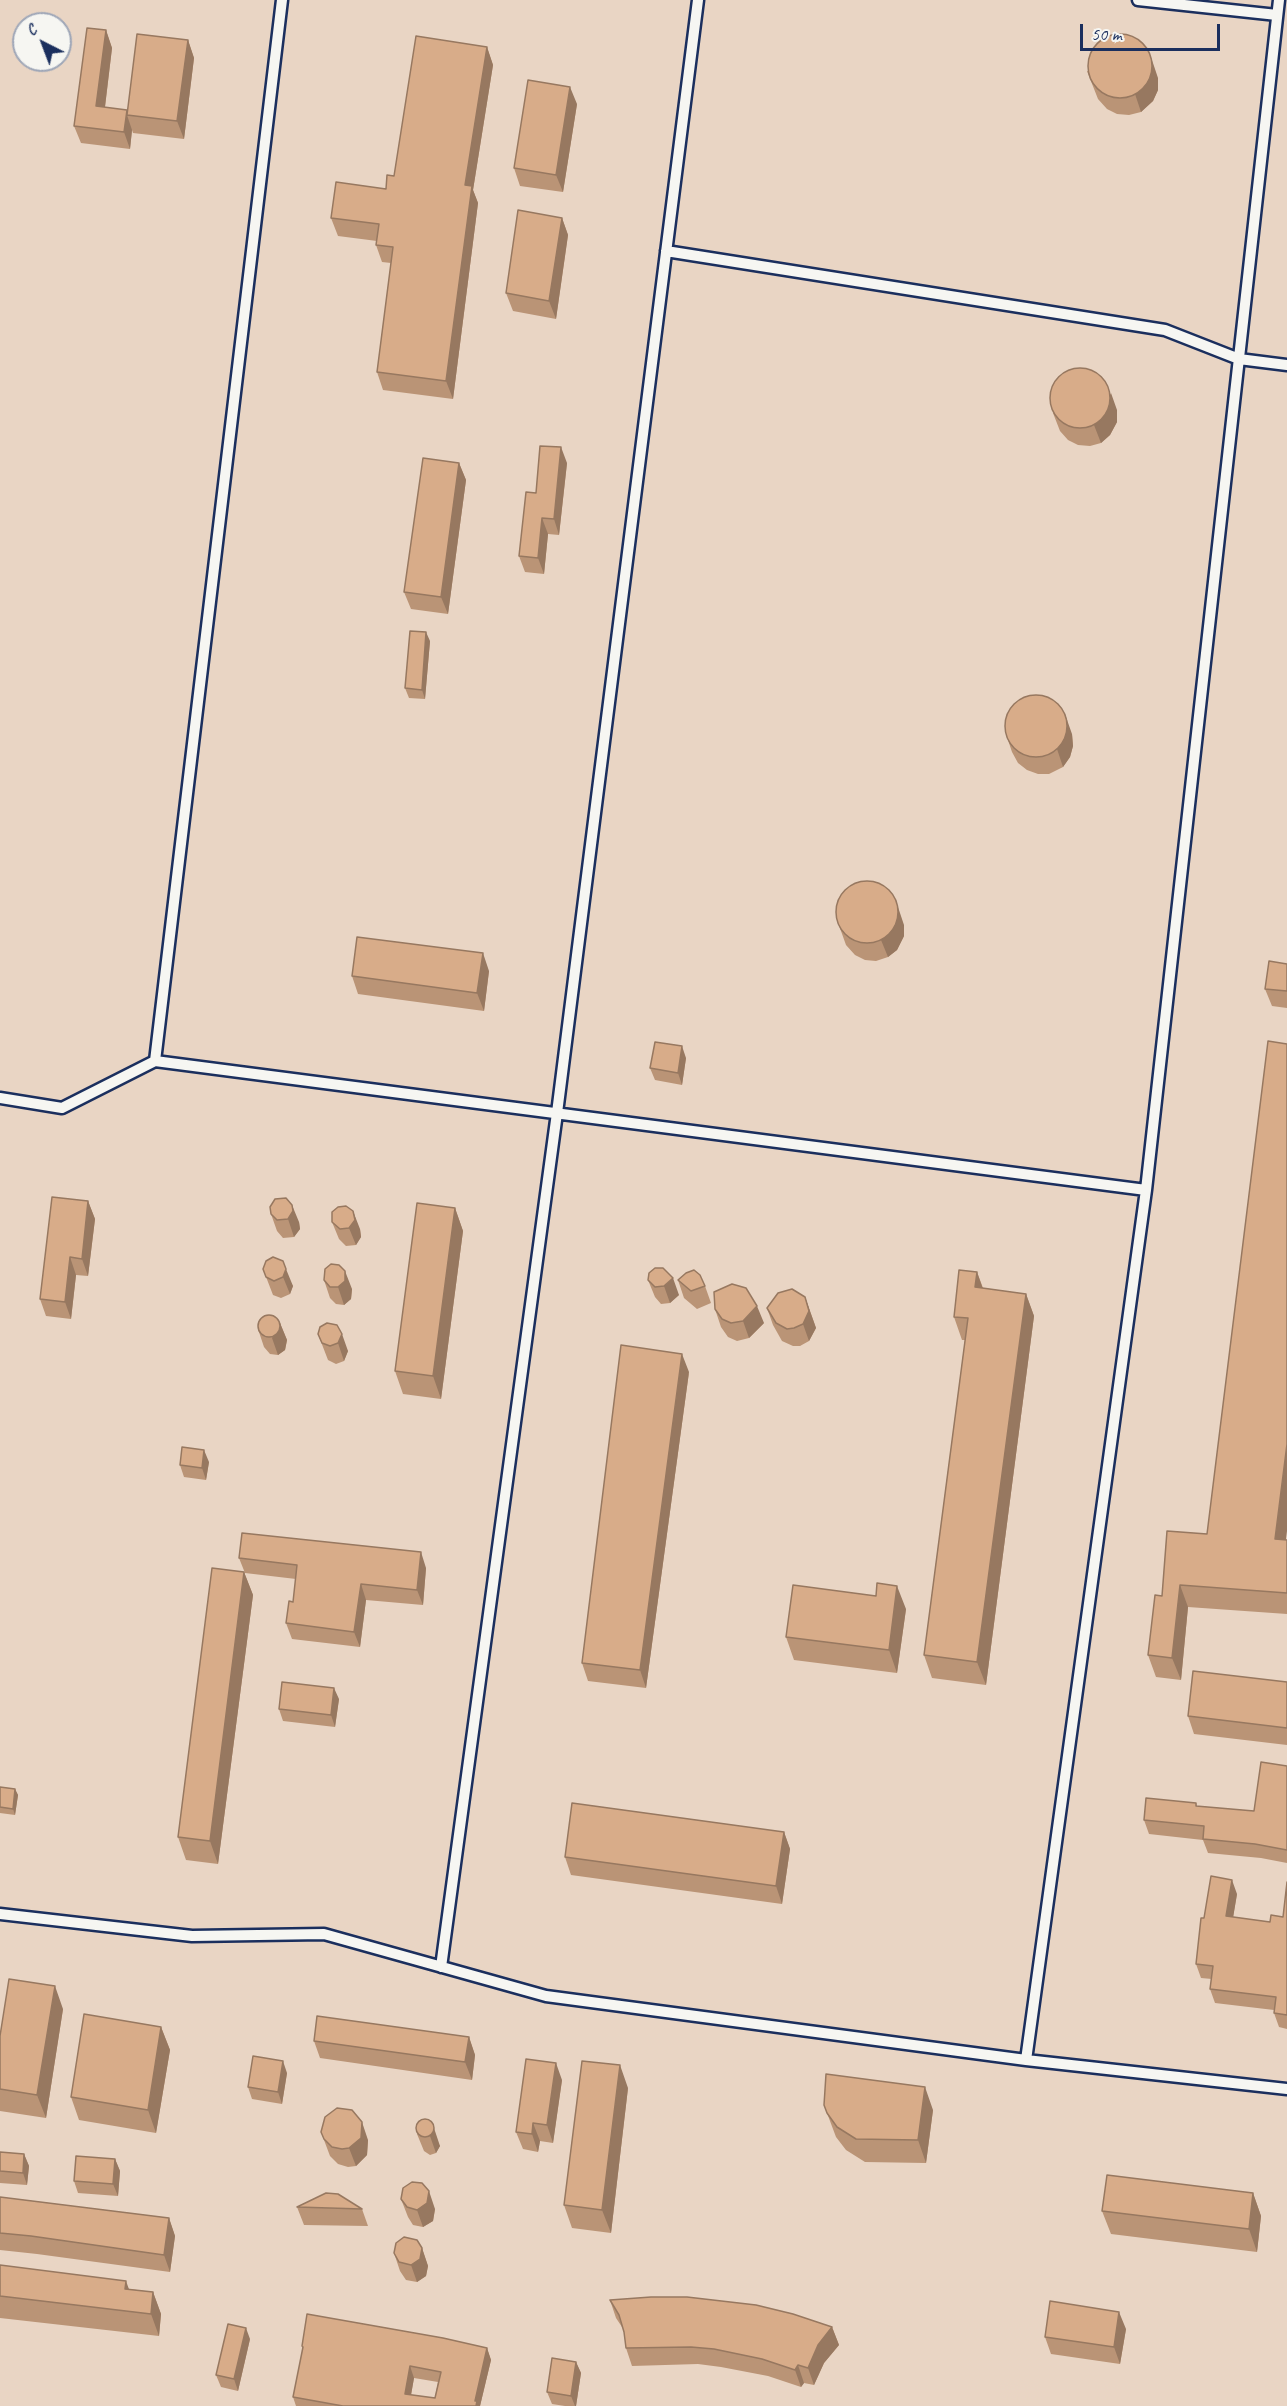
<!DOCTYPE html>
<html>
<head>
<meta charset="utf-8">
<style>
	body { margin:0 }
	#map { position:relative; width:1287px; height:2406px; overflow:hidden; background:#f0e7dd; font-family:Caveat,sans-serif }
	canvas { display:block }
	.north { position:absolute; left:12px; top:12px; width:60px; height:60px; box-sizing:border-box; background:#f6f6f2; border:2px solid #9ea6b7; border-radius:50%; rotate:318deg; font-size:16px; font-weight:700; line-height:24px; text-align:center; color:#1b2f5e }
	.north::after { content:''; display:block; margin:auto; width:21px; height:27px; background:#1b2f5e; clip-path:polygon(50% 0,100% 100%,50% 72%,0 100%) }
	.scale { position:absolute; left:1080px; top:24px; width:140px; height:27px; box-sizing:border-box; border:3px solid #1b2f5e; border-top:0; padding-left:8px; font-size:18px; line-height:21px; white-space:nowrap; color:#1b2f5e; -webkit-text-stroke:4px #f6f6f2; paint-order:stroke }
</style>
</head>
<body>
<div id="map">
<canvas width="1287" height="2406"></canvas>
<div class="north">С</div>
<div class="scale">50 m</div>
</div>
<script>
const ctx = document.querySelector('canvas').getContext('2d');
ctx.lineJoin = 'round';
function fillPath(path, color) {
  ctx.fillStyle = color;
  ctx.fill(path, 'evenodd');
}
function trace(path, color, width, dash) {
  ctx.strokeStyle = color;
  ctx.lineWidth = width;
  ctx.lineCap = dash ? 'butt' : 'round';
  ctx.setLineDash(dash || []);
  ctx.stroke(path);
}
fillPath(new Path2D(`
	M0,0H1287V2406H0ZM24,24H60V60H24Z`), '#e9d5c4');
const lane = new Path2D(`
	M1138,0L1277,15
	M666,251L1165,330L1239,359L1287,365
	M155,1061L282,0
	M0,1098L62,1108L155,1061L1146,1190
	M0,1914L192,1936L324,1934L546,1996L1026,2060L1287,2089
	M441,1967L557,1113L698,0
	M1026,2060L1146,1190L1279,0`);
trace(lane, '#1b2f5e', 15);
trace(lane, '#f6f6f2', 10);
fillPath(new Path2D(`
	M106,30L112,48L105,107L127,112L188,40L194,58L184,139L133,133L132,130L130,149L81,143L74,126Z
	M487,47L493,65L473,190L478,203L453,399L383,390L377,372L391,263L382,262L376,245L377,241L338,236L331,218L386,189Z
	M1087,71L1158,78V90L1153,101L1141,112L1129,115L1117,114L1107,109L1098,99Z
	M577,104L563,192L520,186L514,168Z
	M562,218L568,235L556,319L513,311L506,293Z
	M1117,410V422L1110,435L1101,443L1090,446L1078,445L1068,440L1060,431L1053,413Z
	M459,463L466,480L448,614L411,609L404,592Z
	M567,463L559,535L548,534L544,574L525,572L519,556L536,493Z
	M430,641L425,699L409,698L405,688Z
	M1006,734H1072L1073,746L1070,757L1063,767L1049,774H1038L1027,770L1018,763L1012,752Z
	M836,917L904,925V936L897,950L888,957L876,961L865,960L855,955L846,945Z
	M1287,964V1008L1272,1006L1265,989Z
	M489,971L484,1011L358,994L352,976Z
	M686,1058L682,1085L655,1080L650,1068Z
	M88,1201L95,1219L88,1276L76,1275L71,1319L46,1316L40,1299Z
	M455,1208L463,1231L441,1399L403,1394L395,1371Z
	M271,1214L299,1222L300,1229L294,1237L283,1238L277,1231Z
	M332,1222L360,1229L361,1237L356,1245L346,1246L339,1239Z
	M273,1257L293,1286L290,1294L281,1298L273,1295L263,1269Z
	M977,1272L983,1288L1026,1294L1034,1316L986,1685L932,1678L924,1655L965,1340H962L954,1317Z
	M649,1273L679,1295L670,1303L661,1304L655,1297L648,1280Z
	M324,1280L352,1289L351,1299L344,1305L336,1304L330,1298Z
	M678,1280L705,1286L711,1303L697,1309L684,1298Z
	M805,1297L816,1328L809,1341L800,1346H793L782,1341L773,1325L767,1308Z
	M715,1309L764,1323L749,1338L737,1341L728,1337L721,1327Z
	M280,1323L287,1340L285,1350L278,1355L270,1354L264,1347L258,1329Z
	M320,1327L348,1351L344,1361L336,1364L328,1360L318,1334Z
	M689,1372L646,1688L588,1681L582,1663Z
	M209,1462L206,1480L184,1477L180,1465Z
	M1167,1531L1287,1540V1614L1188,1607L1181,1680L1156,1677L1148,1655L1162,1596Z
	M239,1558L426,1568L423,1605L366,1600L360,1647L292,1639L286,1623L293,1602L296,1579L245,1573Z
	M244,1572L253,1595L218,1864L186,1860L178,1837Z
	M906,1609L897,1673L794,1660L786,1637Z
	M1287,1682V1745L1194,1734L1188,1716Z
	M339,1699L335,1727L283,1721L279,1709Z
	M1287,1766V1863L1261,1858L1208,1853L1203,1840L1149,1834L1144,1820L1196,1803L1197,1806L1254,1811Z
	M0,1787L15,1789L18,1795L15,1815L0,1813Z
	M784,1832L790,1849L782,1904L571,1875L565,1857Z
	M1287,1882V2029L1279,2027L1274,2013V2010L1215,2003L1210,1989L1212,1979L1201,1978L1196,1964L1204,1918L1237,1894L1233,1917L1270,1922L1283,1917Z
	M63,2009L46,2118L0,2111V2036Z
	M161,2027L170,2050L156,2133L79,2120L71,2097Z
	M469,2037L475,2055L472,2080L320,2058L314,2041Z
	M287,2073L282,2104L252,2099L248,2087Z
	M562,2080L553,2143L540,2141L538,2152L523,2149L516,2132Z
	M628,2088L611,2233L572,2228L564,2205Z
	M824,2105L933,2110L926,2163L865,2162L846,2150L836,2137Z
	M419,2120L440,2146L436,2153L430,2155L424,2151L417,2134Z
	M321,2132L368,2140L367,2155L356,2166L348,2167L338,2164L330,2156Z
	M0,2152L24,2154L29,2166L27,2185L0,2183Z
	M115,2159L120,2171L118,2196L78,2193L74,2181Z
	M1253,2193L1261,2216L1257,2252L1111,2234L1102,2211Z
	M0,2197L169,2218L175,2236L170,2272L37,2254L0,2250Z
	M401,2199L435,2209L433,2221L423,2227L413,2225L408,2217Z
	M297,2207L362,2209L368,2226L304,2225Z
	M422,2248L428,2266L426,2276L417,2282L406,2280L400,2271L394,2253Z
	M0,2265L129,2289L153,2292L161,2314L159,2336L0,2318Z
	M610,2300L832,2327L839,2345L824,2363L814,2385L804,2383L801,2387L768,2376L721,2367L698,2364L632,2366L626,2348L624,2330L616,2318Z
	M1126,2329L1120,2364L1051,2354L1045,2337Z
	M250,2339L238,2391L221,2387L216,2375Z
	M302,2346L487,2348L491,2360L480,2406H296L293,2397L303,2349ZM414,2378L438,2382L435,2398L411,2395Z
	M576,2362L581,2373L576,2406H565L552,2404L547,2392Z`), '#ba9476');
fillPath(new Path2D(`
	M106,30L112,48L103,123L96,106Z
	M188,40L194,58L184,139L177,121Z
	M487,47L493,65L473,190L478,203L453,399L446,381L465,185Z
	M1152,60L1158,78V90L1153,101L1141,112L1135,94Z
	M570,87L577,104L563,192L556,175Z
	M127,110L129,115H127L132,130L130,149L124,132Z
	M562,218L568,235L556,319L549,301Z
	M1111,393L1117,410V422L1110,435L1101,443L1094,425Z
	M561,447L567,463L559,535L554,519Z
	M459,463L466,480L448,614L441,597Z
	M542,518L548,534L544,574L538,558Z
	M426,632L430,641L425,699L422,690Z
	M1066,717L1072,734L1073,746L1070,757L1063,767L1057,749Z
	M898,907L904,925V936L897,950L888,957L881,940Z
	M483,953L489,971L484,1011L477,993Z
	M682,1046L686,1058L682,1085L678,1073Z
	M88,1201L95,1219L88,1276L82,1259Z
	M292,1205L299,1222L300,1229L294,1237L288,1219Z
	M455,1208L463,1231L441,1399L433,1376Z
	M353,1211L360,1229L361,1237L356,1245L349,1228Z
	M70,1257L76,1275L71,1319L65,1302Z
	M286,1269L293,1286L290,1294L283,1277Z
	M345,1271L352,1289L351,1299L344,1305L338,1287Z
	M977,1272L985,1295L975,1287Z
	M673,1278L679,1295L670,1303L664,1286Z
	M1026,1294L1034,1316L986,1685L977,1662Z
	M805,1297L816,1328L809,1341L803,1324Z
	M757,1306L764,1323L749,1338L743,1321Z
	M280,1323L287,1340L285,1350L278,1355L272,1338Z
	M342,1334L348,1351L344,1361L338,1343Z
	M682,1354L689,1372L646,1688L640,1670Z
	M1287,1444V1531L1283,1561L1275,1539Z
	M204,1450L209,1462L206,1480L202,1468Z
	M421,1552L426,1568L423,1605L417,1590Z
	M244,1572L253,1595L218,1864L210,1841Z
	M361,1584L366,1600L360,1647L354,1632Z
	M1180,1585L1188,1607L1181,1680L1172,1658Z
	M897,1586L906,1609L897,1673L889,1650Z
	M334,1688L339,1699L335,1727L331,1715Z
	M15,1789L18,1795L15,1815L13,1809Z
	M784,1832L790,1849L782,1904L776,1886Z
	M1232,1880L1237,1894L1231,1930L1226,1916Z
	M55,1986L63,2009L46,2118L37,2095Z
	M161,2027L170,2050L156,2133L148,2110Z
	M469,2037L475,2055L472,2080L465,2062Z
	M283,2061L287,2073L282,2104L278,2092Z
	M556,2063L562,2080L553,2143L547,2125Z
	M620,2065L628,2088L611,2233L602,2210Z
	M925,2087L933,2110L926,2163L918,2140Z
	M362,2122L368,2140L367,2155L356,2166L349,2148Z
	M432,2122L440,2146L436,2153L430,2136Z
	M533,2123L540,2141L538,2152L532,2134Z
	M24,2154L29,2166L27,2185L23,2173Z
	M115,2159L120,2171L118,2196L113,2184Z
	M429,2191L435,2209L433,2221L423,2227L417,2210Z
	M1253,2193L1261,2216L1257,2252L1249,2229Z
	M169,2218L175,2236L170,2272L164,2255Z
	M422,2248L428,2266L426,2276L417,2282L411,2265Z
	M126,2281L134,2303L125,2289Z
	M153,2292L161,2314L159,2336L151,2314Z
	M1119,2312L1126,2329L1120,2364L1114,2347Z
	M832,2327L839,2345L824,2363L814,2385L808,2368L818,2345Z
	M246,2328L250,2339L238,2391L234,2379Z
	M487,2348L491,2360L480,2406H476L475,2401Z
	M576,2362L581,2373L576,2406H575L571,2396Z
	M798,2365L804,2383L801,2387L795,2370Z
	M410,2366L414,2378L409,2406L405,2394Z`), '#977860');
const building = new Path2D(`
	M87,28L106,30L96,106L127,110L124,132L74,126Z
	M137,34L188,40L177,121L127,115Z
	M1088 66a32 32 0 1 1 64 0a32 32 0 1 1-64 0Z
	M416,36L487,47L465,185L472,186L446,381L377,372L393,247L376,245L379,224L331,218L336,182L386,189L387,175L394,176Z
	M528,80L570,87L556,175L514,168Z
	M518,210L562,218L549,301L506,293Z
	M1050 398a30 30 0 1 1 60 0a30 30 0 1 1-60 0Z
	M540,446L561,447L554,519L542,518L538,558L519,556L526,492L536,493Z
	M423,458L459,463L441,597L404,592Z
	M410,631L426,632L422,690L405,688Z
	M1005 726a31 31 0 1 1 62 0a31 31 0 1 1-62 0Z
	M836 912a31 31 0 1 1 62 0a31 31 0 1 1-62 0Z
	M357,937L483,953L477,993L352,976Z
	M1269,961L1287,964V991L1265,989Z
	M1268,1041L1287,1044V1444L1275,1539L1287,1540V1593L1180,1585L1172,1658L1148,1655L1155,1595L1162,1596L1167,1531L1207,1534Z
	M655,1042L682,1046L678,1073L650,1068Z
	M52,1197L88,1201L82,1259L70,1257L65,1302L40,1299Z
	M286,1198L292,1205L293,1211L288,1219L277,1220L271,1214L270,1207L275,1199Z
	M417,1203L455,1208L433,1376L395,1371Z
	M346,1206L353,1211L355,1220L349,1228L340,1229L332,1222V1212L338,1207Z
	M273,1257L283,1261L286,1269L283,1277L274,1281L266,1277L263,1269L266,1261Z
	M331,1264L339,1265L345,1271V1281L338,1287H330L324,1280L325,1269Z
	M655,1268H663L673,1278L664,1286L655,1287L648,1280L649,1273Z
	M694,1270L700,1275L705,1286L691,1291L678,1280L686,1273Z
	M959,1270L977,1272L975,1287L1026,1294L977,1662L924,1655L968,1318L954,1317Z
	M732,1284L746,1288L757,1306L743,1321L731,1323L722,1319L715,1309L714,1292Z
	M792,1289L805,1297L809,1311L803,1324L794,1328L787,1329L776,1323L767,1308L778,1293Z
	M258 1326a11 11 0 1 1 22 0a11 11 0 1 1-22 0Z
	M327,1323L337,1325L342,1334L338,1343L330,1346L322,1343L318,1334L320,1327Z
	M621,1345L682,1354L640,1670L582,1663Z
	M182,1447L204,1450L202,1468L180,1465Z
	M242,1533L421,1552L417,1590L361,1584L354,1632L286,1623L289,1601L293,1602L297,1565L239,1558Z
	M212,1568L244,1572L210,1841L178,1837Z
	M877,1583L897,1586L889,1650L786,1637L793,1585L876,1596Z
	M1193,1671L1287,1682V1728L1188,1716Z
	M282,1682L334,1688L331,1715L279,1709Z
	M1261,1762L1287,1766V1850L1255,1844L1203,1839L1204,1826L1144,1820L1146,1798L1196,1803V1806L1254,1811Z
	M0,1787L15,1789L13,1809L0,1807Z
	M572,1803L784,1832L776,1886L565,1857Z
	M1211,1876L1232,1880L1226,1916L1270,1922L1271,1915L1283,1917L1287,1882V2015L1274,2013L1276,1997L1210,1989L1213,1966L1196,1964L1201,1918H1204Z
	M9,1979L55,1986L37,2095L0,2089V2036Z
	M84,2014L161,2027L148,2110L71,2097Z
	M317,2016L469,2037L465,2062L314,2041Z
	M253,2056L283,2061L278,2092L248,2087Z
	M526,2059L556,2063L547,2125L533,2123L532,2134L516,2132Z
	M582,2061L620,2065L602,2210L564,2205Z
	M826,2074L925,2087L918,2140L856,2139L837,2127L827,2113L824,2105Z
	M337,2108L352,2110L362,2122L361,2138L349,2148L342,2149L332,2147L324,2139L321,2132L325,2117Z
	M416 2128a9 9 0 1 1 18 0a9 9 0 1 1-18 0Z
	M0,2152L24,2154L23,2173L0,2171Z
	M76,2156L115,2159L113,2184L74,2181Z
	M1107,2175L1253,2193L1249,2229L1102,2211Z
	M412,2182L422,2183L429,2191L427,2203L417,2210L407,2207L401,2199L403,2188Z
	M326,2193L338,2194L362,2209L297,2207Z
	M0,2197L169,2218L164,2255L31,2236L0,2233Z
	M404,2237L417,2240L422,2248L420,2259L411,2265L399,2262L394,2253L396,2243Z
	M0,2265L126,2281L125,2289L153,2292L151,2314L0,2296Z
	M651,2297H687L756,2305L793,2314L832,2327L818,2345L808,2368L798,2365L795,2370L762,2359L714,2349L691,2347L626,2348L624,2332L619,2315L610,2300Z
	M1050,2301L1119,2312L1114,2347L1045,2337Z
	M307,2314L443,2338L487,2348L475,2401H477L476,2406H343L293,2397L303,2347L302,2346ZM410,2366L441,2372L435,2398L405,2394Z
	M228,2324L246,2328L234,2379L216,2375Z
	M552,2358L576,2362L571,2396L547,2392Z`);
fillPath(building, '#d8ac89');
trace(building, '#977860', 1.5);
</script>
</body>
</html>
